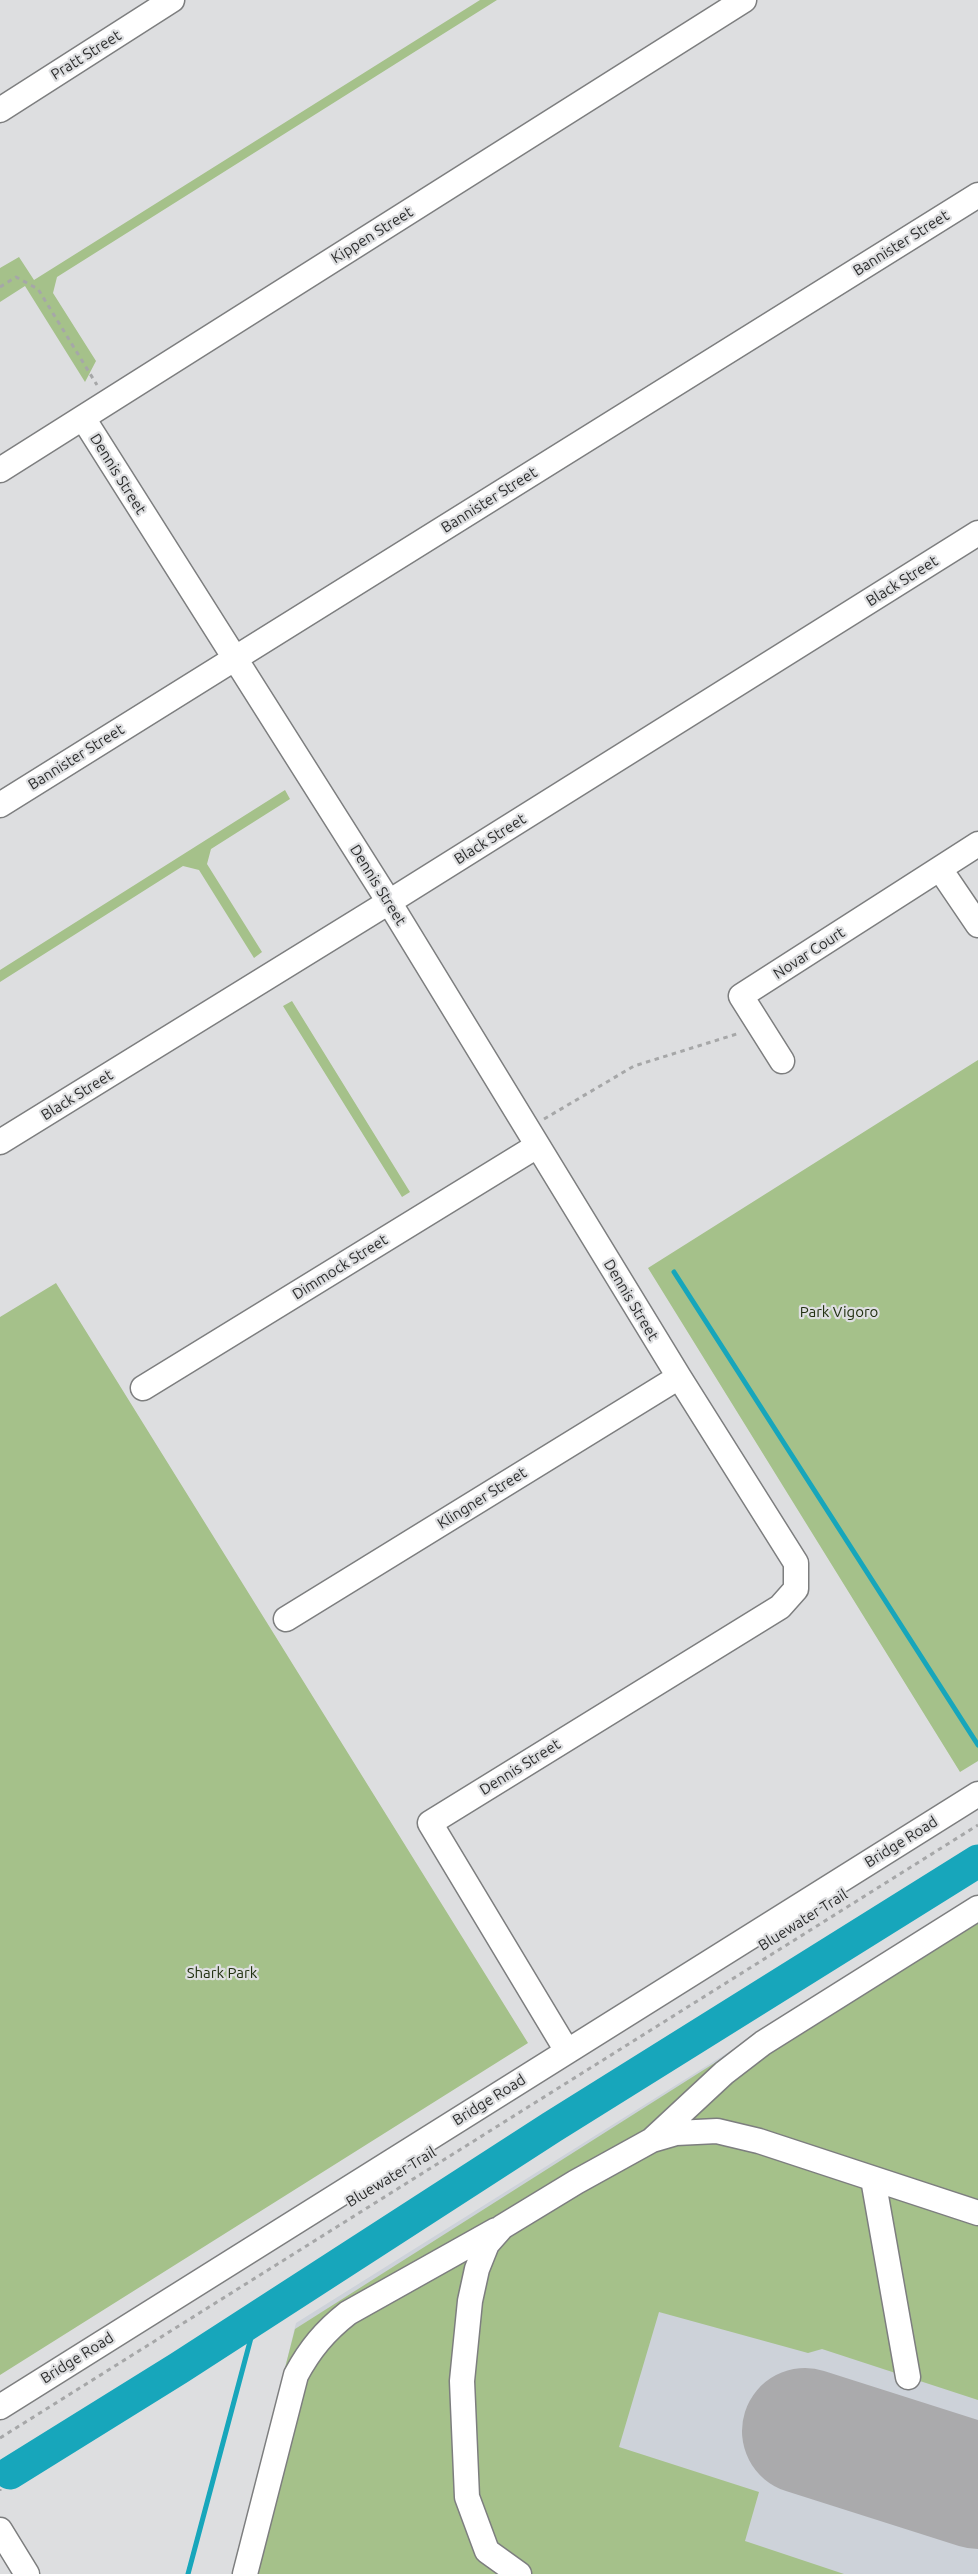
<!DOCTYPE html>
<html>
<head>
<meta charset="utf-8">
<style>
	body { margin:0 }
	canvas { display:block; background:#dddee0 }
</style>
</head>
<body>
<canvas width="978" height="2574"></canvas>
<script>
const ctx = document.querySelector('canvas').getContext('2d');
ctx.lineJoin = 'round';
function fillPath(path, color) {
  ctx.fillStyle = color;
  ctx.fill(path, 'evenodd');
}
function trace(path, color, width, dash) {
  ctx.strokeStyle = color;
  ctx.lineWidth = width;
  ctx.lineCap = dash ? 'butt' : 'round';
  ctx.setLineDash(dash || []);
  ctx.stroke(path);
}
function drawText(font, color, halo, rows, align = 'center') {
  ctx.font = font + ' Ubuntu,sans-serif';
  ctx.lineWidth = 4.5;
  ctx.setLineDash([]);
  ctx.textBaseline = 'middle';
  ctx.strokeStyle = halo;
  ctx.fillStyle = color;
  for (const [text, x, y, turn = 0] of rows) {
    ctx.save();
    ctx.translate(x, y);
    ctx.rotate((+turn || 0) * Math.PI / 180);
    ctx.textAlign = isNaN(turn) ? turn : align;
    if (halo) ctx.strokeText(text, 0, 0);
    ctx.fillText(text, 0, 0);
    ctx.restore();
  }
}
fillPath(new Path2D(`
	M978,1896V2574H234L296,2323Z`), '#cdd2d9');
fillPath(new Path2D(`
	M480,0H497L57,277L53,293L96,361L85,382L25,286L0,302V268L19,257L34,280Z
	M285,790L290,799L211,849L207,864L262,952L254,958L199,870L183,866L0,982V970Z
	M292,1001L410,1192L402,1197L283,1006Z
	M978,1060V1761L960,1772L648,1268Z
	M56,1283L528,2043L0,2375V1317Z
	M978,1896V2400L822,2349L808,2353L659,2312L619,2447L759,2492L745,2541L844,2574H232L295,2329Z`), '#a5c18a');
trace(new Path2D(`
	M674,1272L978,1745
	M188,2574L256,2319`), '#17a6bb', 5);
trace(new Path2D(`
	M10,2473L179,2368L552,2127L978,1861`), '#17a6bb', 33);
trace(new Path2D(`
	M805,2431L978,2486`), '#aaaaac', 126);
const minor = new Path2D(`
	M0,110L172,0
	M83,418L389,902L679,1377L796,1563V1589L780,1607L430,1823L567,2051
	M0,470L744,0
	M0,805L978,195
	M940,869L978,925
	M782,1061L741,996L978,844
	M0,1142L389,902L978,533
	M143,1388L537,1146
	M286,1619L679,1377
	M653,2139L724,2073L763,2043L978,1908
	M873,2179L908,2377
	M0,2407L978,1794
	M0,2530L27,2574
	M245,2574L296,2375C310,2349 325,2331 348,2313L496,2230
	M519,2574L487,2551L467,2497L462,2381L470,2301L477,2269L487,2244L502,2227L576,2182L652,2140L676,2133L717,2131L759,2141L978,2213`);
trace(minor, '#7d7e7f', 27);
trace(new Path2D(`
	M0,287L16,277L38,289L97,385
	M544,1119L634,1066L740,1033
	M0,2438L978,1825
	M0,2489V2491`), '#a6a7a8', 3, [4.5, 4.5]);
trace(minor, '#fff', 24);
drawText('15px', '#2c2d2d', '#dddee0', [
	["Pratt Street",86,55,-32],
	["Kippen Street",372,235,-32],
	["Bannister Street",901,243,-32],
	["Dennis Street",118,474,58],
	["Bannister Street",489,500,-32],
	["Black Street",902,581,-32],
	["Bannister Street",76,757,-32],
	["Black Street",490,839,-32],
	["Dennis Street",378,885,58],
	["Novar Court",809,953,-33],
	["Black Street",77,1095,-32],
	["Dimmock Street",340,1267,-32],
	["Dennis Street",631,1300,59],
	["Klingner Street",482,1498,-32],
	["Dennis Street",520,1767,-32],
	["Bridge Road",901,1842,-32],
	["Bluewater Trail",803,1920,-32],
	["Bridge Road",489,2100,-32],
	["Bluewater Trail",391,2177,-31],
	["Bridge Road",77,2358,-32]
]);
drawText('15px', '#213010', '#dddee0', [
	["Park Vigoro",839,1312],
	["Shark Park",222,1973]
]);
</script>
</body>
</html>
